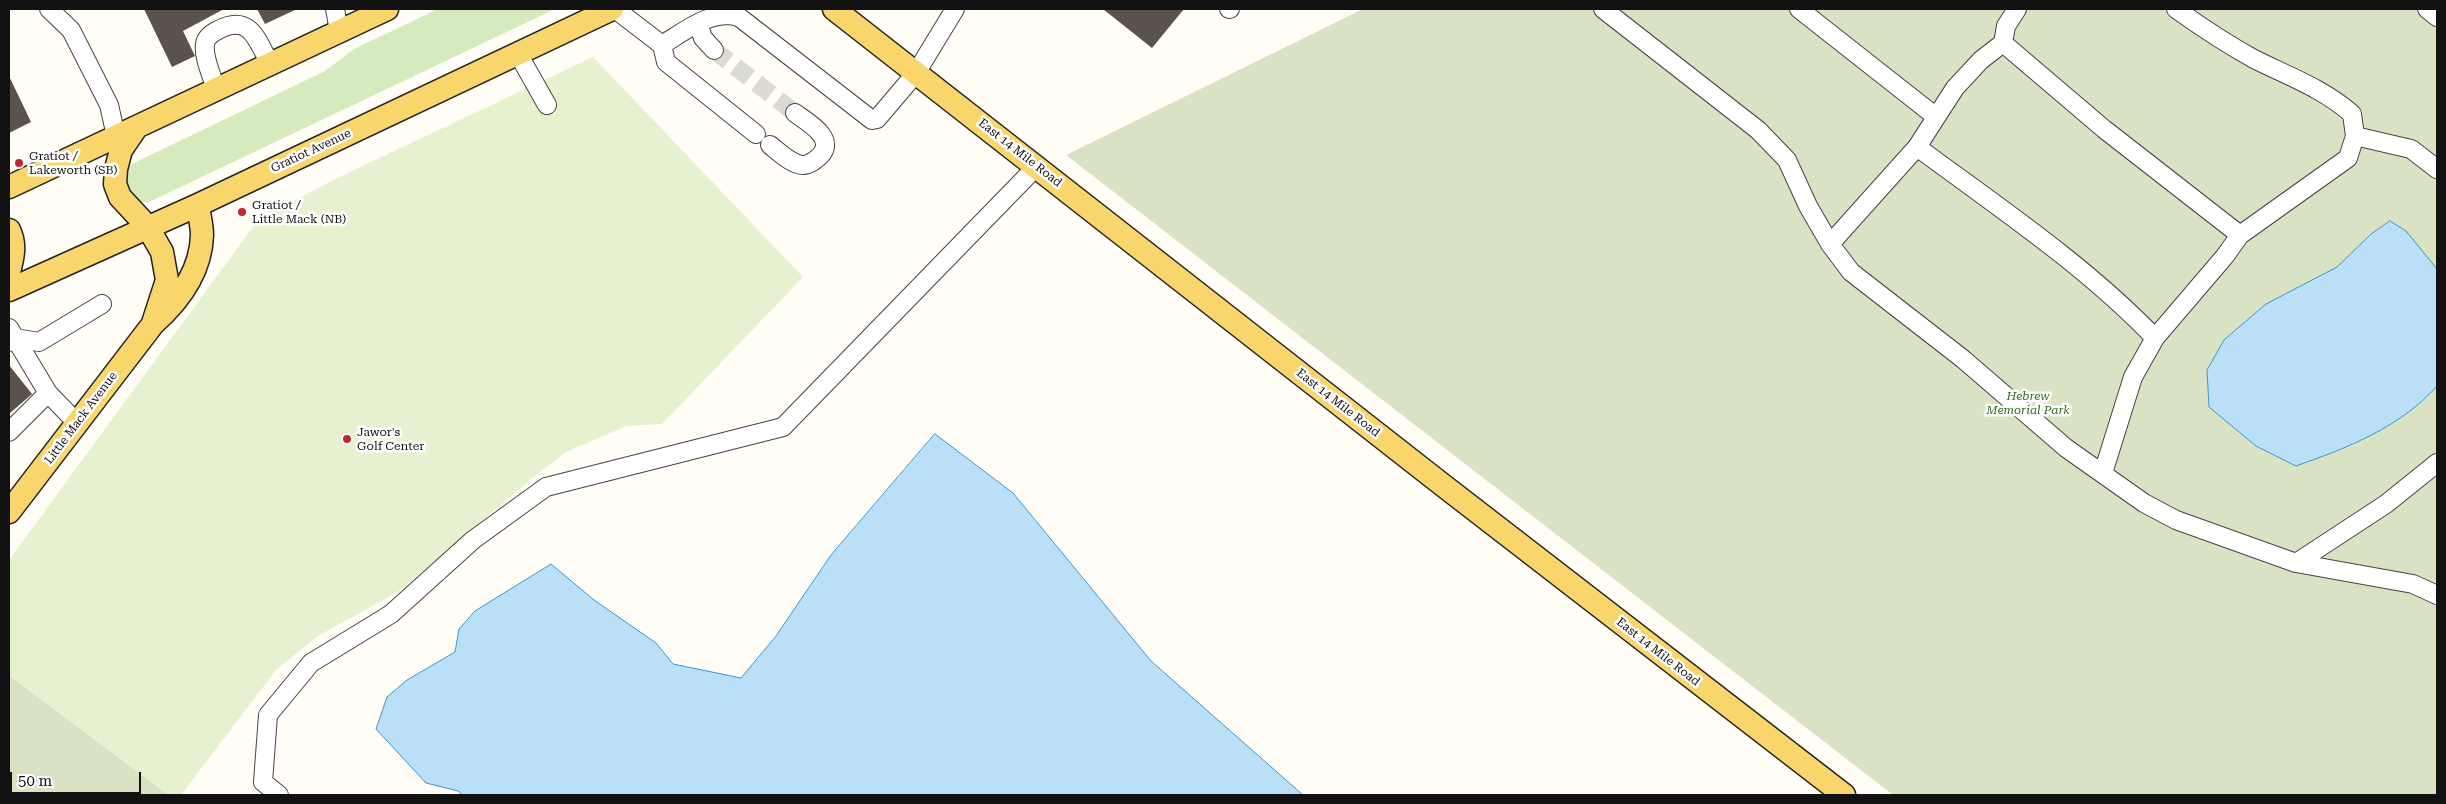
<!DOCTYPE html>
<html>
<head>
<meta charset="utf-8">
<style>
	body { margin:0 }
	#map { position:relative; width:2446px; height:804px; overflow:hidden; background:#fffdf5; font-family:"Roboto Serif",serif }
	canvas { display:block }
	.frame { position:absolute; inset:0; border:10px solid #111; pointer-events:none }
	.scale { position:absolute; left:10px; top:772px; width:131px; height:22px; box-sizing:border-box; border:2px solid #111; border-top:0; padding-left:6px; font-size:15px; line-height:18px; white-space:nowrap; color:#111; -webkit-text-stroke:4px #fff; paint-order:stroke }
</style>
</head>
<body>
<div id="map">
<canvas width="2446" height="804"></canvas>
<div class="frame"></div>
<div class="scale">50 m</div>
</div>
<script>
const ctx = document.querySelector('canvas').getContext('2d');
ctx.lineJoin = 'round';
function fillPath(path, color) {
  ctx.fillStyle = color;
  ctx.fill(path, 'evenodd');
}
function trace(path, color, width, dash) {
  ctx.strokeStyle = color;
  ctx.lineWidth = width;
  ctx.lineCap = dash ? 'butt' : 'round';
  ctx.setLineDash(dash || []);
  ctx.stroke(path);
}
function drawText(font, color, halo, rows, align = 'center') {
  ctx.font = font + ' "Roboto Serif",serif';
  ctx.lineWidth = 5;
  ctx.setLineDash([]);
  ctx.textBaseline = 'middle';
  ctx.strokeStyle = halo;
  ctx.fillStyle = color;
  for (const [text, x, y, turn = 0] of rows) {
    ctx.save();
    ctx.translate(x, y);
    ctx.rotate((+turn || 0) * Math.PI / 180);
    ctx.textAlign = isNaN(turn) ? turn : align;
    if (halo) ctx.strokeText(text, 0, 0);
    ctx.fillText(text, 0, 0);
    ctx.restore();
  }
}
fillPath(new Path2D(`
	M438,9H555L149,202L138,203L129,196L124,176L132,164L325,71L354,49Z`), '#d5ebbd');
fillPath(new Path2D(`
	M1363,9H2437V795H1893L1066,155Z
	M9,675L169,795H9Z`), '#d9e3c4');
fillPath(new Path2D(`
	M593,57L803,277L662,424L626,426L566,452L541,471L398,592L318,636L276,670L181,795H169L9,675V560L258,220L335,179Z`), '#e6f2cf');
const water = new Path2D(`
	M2390,221L2406,231L2437,269V386C2401,427 2347,448 2296,466L2256,446L2209,407L2207,370L2224,340L2266,304L2337,267L2370,235Z
	M935,434L1013,493L1151,661L1303,795H463L458,791L426,783L376,729L387,697L407,680L455,652L459,629L475,611L551,564L594,600L656,643L673,664L741,678L776,636L831,555Z`);
fillPath(water, '#b9e0f7');
trace(water, '#3f96cf', 1);
fillPath(new Path2D(`
	M144,9H224L183,31L195,56L172,67Z
	M257,9H297L265,24Z
	M1103,9H1184L1152,48Z
	M9,76L31,122L9,133Z
	M9,365L32,394L9,414Z`), '#5a524d');
trace(new Path2D(`
	M714,50L795,113`), '#dbdad3', 18, [18, 9]);
const minor = new Path2D(`
	M49,9L71,30L109,105L116,136
	M335,9L339,31
	M615,9L662,45C685,31 711,9 739,17L872,120L877,119L916,73L955,9
	M1229,9H1230
	M1603,9L1758,130L1787,160L1808,206L1830,244L1851,272L1963,359L2066,448L2144,503L2176,520L2296,563L2413,584L2437,595
	M1799,9L1935,116
	M2427,9L2437,17
	M698,23L703,38L714,50
	M2003,43L2104,129L2240,235
	M662,45L666,62L756,134
	M517,52L547,105
	M216,89C212,76 203,57 205,44C206,37 212,33 218,30C250,13 257,40 270,64
	M2355,136L2411,149L2437,169
	M770,145C779,152 792,165 803,165C810,165 815,160 820,156C837,138 807,122 795,113
	M1917,147C1998,207 2085,265 2155,338
	M1830,244L1917,147L1955,88L1981,60L2003,43L2006,26L2017,9
	M9,328L48,393L77,423
	M9,342L15,338L39,342L102,304
	M9,432L48,393
	M2103,473L2133,377L2155,338L2225,256L2240,235L2348,158L2355,136L2352,114C2324,89 2288,76 2254,59C2227,44 2201,27 2176,9
	M2296,563L2386,504L2437,463
	M279,795L263,782L268,715L311,663L391,614L473,540L546,487L783,427L1037,166`);
const major = new Path2D(`
	M834,9L1444,486L1844,795
	M136,128L121,150L116,169L115,184L120,197L147,226L162,252L167,280L153,323
	M9,187L387,9
	M9,230C16,244 13,257 9,272
	M9,290L198,205L612,9
	M9,512L153,324C179,301 201,272 202,235C202,225 199,215 198,205`);
trace(minor, '#444', 20);
trace(major, '#222', 25);
trace(minor, '#fff', 18);
trace(major, '#f9d66b', 22);
for (const [x, y, r, color] of [
	[19,163,5,"#c4262e"],
	[242,212,5,"#c4262e"],
	[347,439,5,"#c4262e"]
]) {
  const dot = new Path2D();
  dot.arc(x, y, r, 0, 2 * Math.PI);
  ctx.fillStyle = color;
  ctx.fill(dot);
  trace(dot, '#fff', 2);
}
drawText('12px', '#111', '#fff', [
	["Gratiot Avenue",311,151,-25],
	["East 14 Mile Road",1020,153,38],
	["East 14 Mile Road",1338,403,38],
	["Little Mack Avenue",81,418,-53],
	["East 14 Mile Road",1658,652,38]
]);
drawText('12px', '#111', '#fff', [
	["Gratiot /",29,156],
	["Lakeworth (SB)",29,170],
	["Gratiot /",252,205],
	["Little Mack (NB)",252,219],
	["Jawor's",357,432],
	["Golf Center",357,446]
], 'left');
drawText('italic 12px', '#2f6b1f', '#fff', [
	["Hebrew",2028,396],
	["Memorial Park",2028,410]
]);
</script>
</body>
</html>
